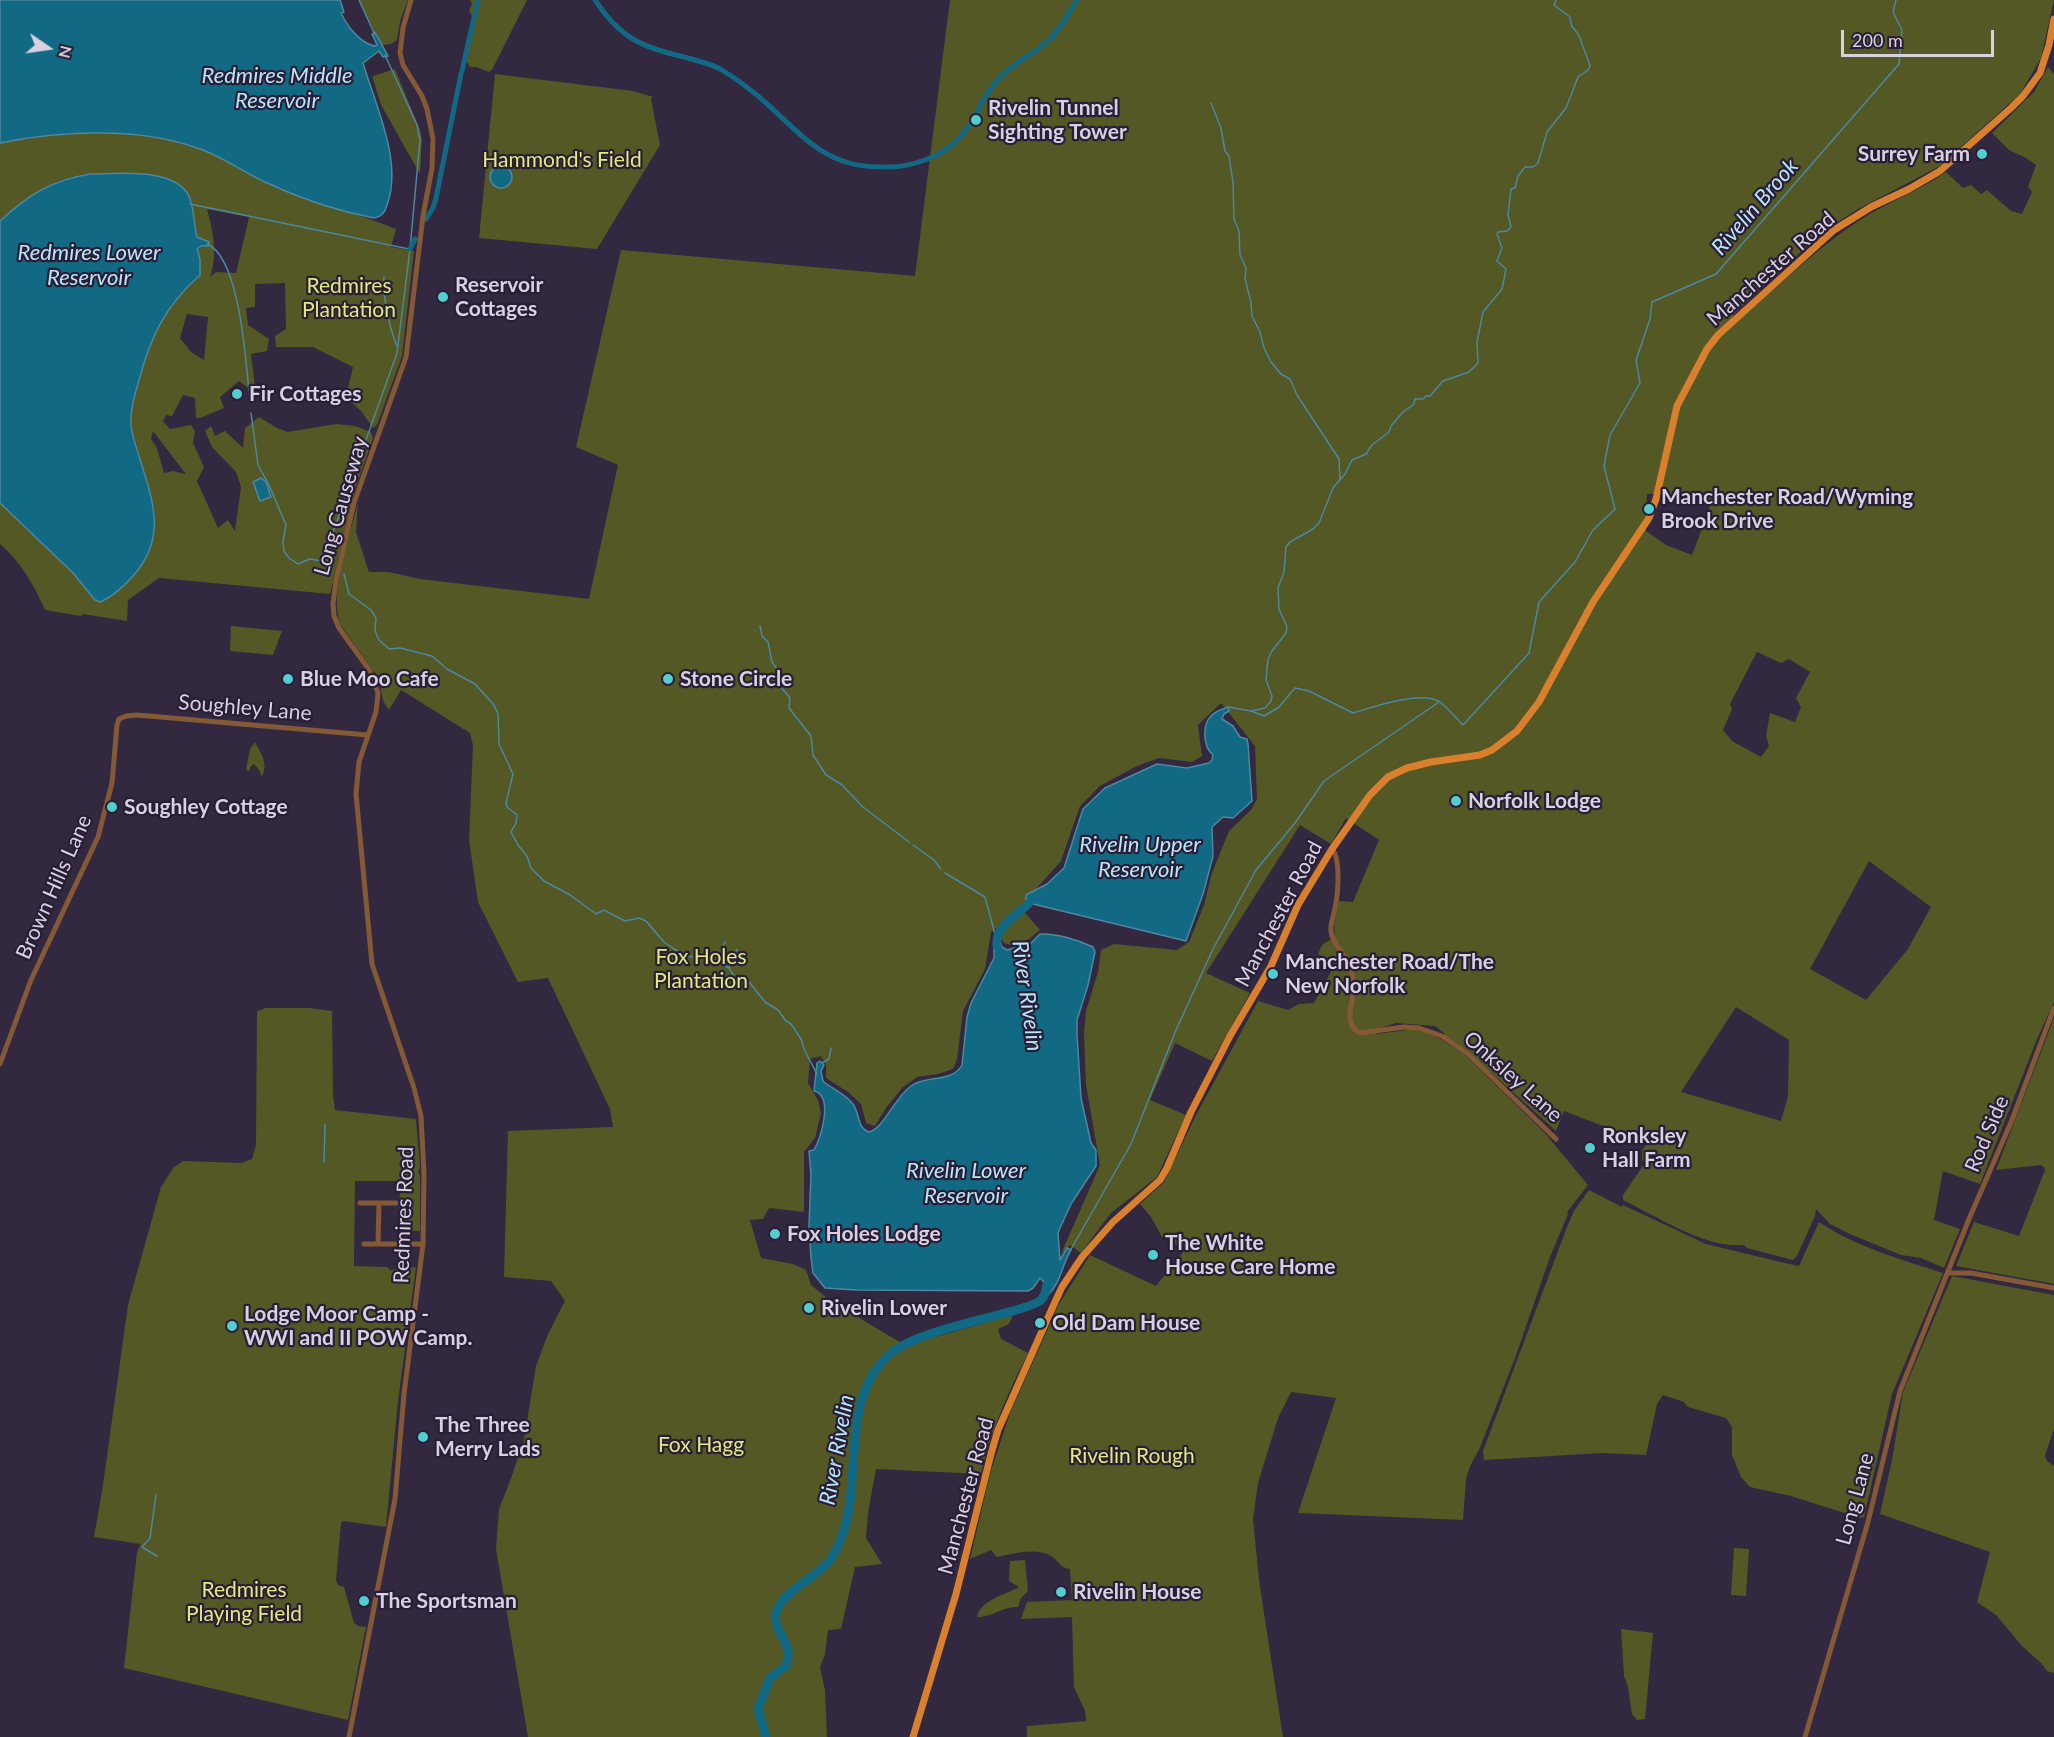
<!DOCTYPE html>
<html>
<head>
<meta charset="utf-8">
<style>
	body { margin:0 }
	#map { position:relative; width:2054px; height:1737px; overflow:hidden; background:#322840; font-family:Lato,sans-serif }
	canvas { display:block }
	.north { position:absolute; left:18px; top:18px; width:60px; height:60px; -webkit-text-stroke:4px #291e36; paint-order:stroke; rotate:103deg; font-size:16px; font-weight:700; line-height:24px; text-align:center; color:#d7d1e1 }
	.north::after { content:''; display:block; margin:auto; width:21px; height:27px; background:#d7d1e1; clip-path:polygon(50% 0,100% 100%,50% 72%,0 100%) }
	.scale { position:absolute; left:1841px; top:30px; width:153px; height:27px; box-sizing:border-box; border:3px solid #d7d1e1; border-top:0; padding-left:8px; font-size:18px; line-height:21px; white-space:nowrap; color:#d7d1e1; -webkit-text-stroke:4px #291e36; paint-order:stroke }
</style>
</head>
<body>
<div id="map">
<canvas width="2054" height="1737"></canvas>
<div class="north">N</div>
<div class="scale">200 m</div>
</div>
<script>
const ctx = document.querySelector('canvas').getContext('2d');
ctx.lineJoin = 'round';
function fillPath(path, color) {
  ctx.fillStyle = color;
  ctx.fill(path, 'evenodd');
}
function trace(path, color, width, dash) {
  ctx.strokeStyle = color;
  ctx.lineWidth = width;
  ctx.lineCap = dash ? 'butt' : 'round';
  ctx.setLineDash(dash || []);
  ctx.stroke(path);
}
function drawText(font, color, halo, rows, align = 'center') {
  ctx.font = font + ' Lato,sans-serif';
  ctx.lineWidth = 4.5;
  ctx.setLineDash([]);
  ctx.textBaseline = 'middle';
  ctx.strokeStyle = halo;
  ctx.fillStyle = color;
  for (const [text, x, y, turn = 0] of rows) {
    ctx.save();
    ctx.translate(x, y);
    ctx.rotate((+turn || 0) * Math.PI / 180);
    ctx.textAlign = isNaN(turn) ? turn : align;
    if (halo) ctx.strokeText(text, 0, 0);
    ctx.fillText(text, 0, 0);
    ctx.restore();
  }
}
fillPath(new Path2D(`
	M359,0H408L400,21L397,40L391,44L381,45Z
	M470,0H527L493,68L489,72L476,67H470L466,61L471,29L475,22L469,11L472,4Z
	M950,0H2054L2041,58L2020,94L1940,166L1858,209L1820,234L1733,315L1738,321C1776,288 1813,252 1854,224C1883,204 1917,192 1946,172L1963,188L1971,185L1981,194L1987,190L2011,211L2022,214L2032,192L2028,187L2036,165L2026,158L2009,150L1992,133L2034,92L2048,67L2054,74V1002L2037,1039L1980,1184L1943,1171L1934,1220L1960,1229L1944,1268L1921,1258L1901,1255L1850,1234L1830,1224L1816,1209L1815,1216L1797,1256L1793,1260L1747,1248L1744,1245C1706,1249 1658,1217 1623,1200V1195L1645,1163L1642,1160V1151L1647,1143L1564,1111L1556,1131L1466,1050L1445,1036L1444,1033L1435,1026L1396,1023L1380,1028L1376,1034L1415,1029L1428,1032L1441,1039L1464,1054L1544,1132L1588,1185L1567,1212L1568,1214L1550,1257L1515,1358L1479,1450L1470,1466L1466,1479L1463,1520L1298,1513L1336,1398L1291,1392L1278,1418L1258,1483L1253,1519L1259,1580L1283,1737H1027V1726L1086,1721L1085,1711L1074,1687L1072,1617L1021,1619L1027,1602L1072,1600L1070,1569C1060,1568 1059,1561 1051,1556C1036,1547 1013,1554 997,1557L991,1550L970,1559L990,1474L1010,1413L1059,1304L1090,1255L1156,1286L1184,1251L1168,1238L1162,1237L1151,1217L1140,1204L1164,1182L1195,1117L1258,1001L1288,1010L1299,1004L1314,1003L1335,964L1318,954L1322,945L1335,937L1334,924L1339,901L1353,902L1379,840L1346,818L1331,844L1300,825L1206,973L1250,993L1212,1061L1175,1043L1150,1100L1186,1115L1157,1177L1111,1213L1081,1253L1070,1245L1061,1254L1100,1165L1086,1085L1084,1034L1086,1011L1098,972L1101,950L1114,944L1177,950L1189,942L1204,905L1212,873L1229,831L1251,810L1257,799L1255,746L1221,703L1198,725L1202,756L1192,762L1159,758L1135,767L1100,786L1080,806L1061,861L1020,907L1040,930L1029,939L1014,946L1004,943L996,928L991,932L985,969L963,1011L957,1059L953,1069L938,1074L917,1077L902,1088L886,1108L875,1126L866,1123L861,1104L848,1092L826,1078V1065L821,1056L810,1059L808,1083L818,1100L821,1113L815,1138L804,1152V1212L769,1208L763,1219L750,1220L761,1258L793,1264L806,1270L811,1285L829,1300L908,1347L925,1340L1013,1315L1009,1324L998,1329L1001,1339L1028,1353C1009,1391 990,1432 981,1474L876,1469L868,1513L866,1538L882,1564L855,1567L841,1629L828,1630L825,1654L820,1668L825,1690L827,1737H528L496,1549L499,1509L510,1481L524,1440L536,1366L548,1334L565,1301L551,1281L504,1277L508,1131L613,1127L610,1109L548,978L518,982L478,902L469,840L473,745L470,733L401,690L389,710L383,701L379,679L340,624C329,589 350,537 358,502L356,532L369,572H389L420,579L589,599L618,465L576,447L621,250L915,276ZM1663,493L1710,507L1692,555L1666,545L1646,531L1647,494ZM1757,652L1781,663L1789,659L1810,672L1796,698L1801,707L1795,722L1770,713L1766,736L1769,746L1761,757L1732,741L1723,730L1732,709L1730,704ZM1869,861L1931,907L1908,949L1866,1000L1810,969ZM1736,1007L1789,1040L1788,1096L1781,1121L1681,1092Z
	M395,69L420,130L422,140L420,174L381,105L373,79V76Z
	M495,74L633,91L653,97L651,99L660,145L597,249L479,238Z
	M87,133C125,133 165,135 201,149C231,160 258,179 287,191C323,206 360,214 396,229L391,247L414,251L402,356L377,425L373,428L361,411L346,397L353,367L313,347H276L275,336L286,329L285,283L255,284V307L246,308L248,325L269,339L267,351L251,354L256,394L239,381L220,397L224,408L200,418H196L195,398L183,395L172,416L166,415L163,421L170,429L191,425L195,431L193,443L204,467L197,481L218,528L228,520L235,531L241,487L236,472L212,447L205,431L211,426L215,436L225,431L243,448L245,428L259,417L277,428L288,432L336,424L355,426L371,432L373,438L355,490L330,594L159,578L128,600L127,621L83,614L81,616L45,610C34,585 21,562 0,544V503L73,573L94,599L100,602L103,601L154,536L155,514L152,499L131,428C130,411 135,394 140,378C153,332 164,308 200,275V259L197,248L201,246C192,227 196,202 180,186C169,175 150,176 135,176C120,175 104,173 89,174C54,177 25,198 0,221V143L55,135ZM207,209L249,217L236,273L216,272L210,277C218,254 213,232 207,209ZM187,314L208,317L204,360L191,352L180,338ZM153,431L185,473V474L173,471L164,473L157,448L151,439Z
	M231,626L282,631L273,655L230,651Z
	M255,742C260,752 270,765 261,777L260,771L254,764L251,766L249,771L246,770L250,749Z
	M266,1008H309L332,1011L333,1096L335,1110L416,1119L420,1167L418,1173L420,1175V1231L399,1230L400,1181H355L354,1266L387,1267L390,1270L416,1267L398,1401L386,1527L343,1521L341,1523L336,1580L338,1585L344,1587L354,1623L358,1626L366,1627L348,1720L124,1668L137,1552L141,1544L94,1537L103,1485L128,1305L161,1187L174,1167L183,1161L242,1163L252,1159L256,1145L257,1013V1011Z
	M2054,1018V1284L1956,1266L1974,1222L2019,1236L2045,1170L2044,1167L2041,1165L1996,1170Z
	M1589,1190L1622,1207L1623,1205L1706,1244L1789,1264L1799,1266L1819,1222C1856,1247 1900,1259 1943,1273L1892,1394L1864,1517L1860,1518L1791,1496L1750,1487L1741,1477L1732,1455V1427L1726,1418L1688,1407L1684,1402L1663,1395L1657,1404L1646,1455L1602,1453L1484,1460L1483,1451L1567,1227L1574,1211Z
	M1952,1276L2054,1295V1428L2045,1456L2047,1461L2054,1466V1673L2047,1671L2041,1663L2022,1646L1996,1615L1977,1602L1990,1552L1880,1514L1892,1460L1903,1392Z
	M1734,1548L1749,1549L1746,1596L1731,1595Z
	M1025,1560L1028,1591L1021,1598L1018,1607C1000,1607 994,1617 977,1617C981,1599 1006,1595 1019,1587L1009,1581L1010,1561Z
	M1621,1629L1653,1633L1645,1719L1637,1720L1632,1714L1628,1687L1624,1676Z`), '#535825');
const water = new Path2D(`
	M0,0H340L344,12L341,13C347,26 359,42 374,46L377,45L372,34L375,32L388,56L383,57L379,51L363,63C375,104 402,160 388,202C385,211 384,216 374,218C337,211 299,198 265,182C243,172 223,157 200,149C139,126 62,131 0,143Z
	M490 177a11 11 0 1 1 22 0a11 11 0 1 1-22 0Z
	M90,174C116,174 175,167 189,196C194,208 194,225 197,237L209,242L208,246H201L197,249L200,259V275C165,306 151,336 139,380C135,394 130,410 131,425C132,436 136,446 139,456C151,496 167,532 138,570C129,581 114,596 100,602L95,600L73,573L0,503V221C28,195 52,180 90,174Z
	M261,478L266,482L271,497L260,501L253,482Z
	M1228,707L1229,711L1224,714L1222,719L1233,726L1240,737L1247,739L1248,744L1252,801L1233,818L1223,817L1212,827L1213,856L1203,894L1186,941L1033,904L1026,901V895L1047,884L1064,868L1083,809L1105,788L1157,764L1187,768L1209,763L1212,760L1213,755C1203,747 1202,725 1211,716C1216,711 1222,709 1228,707Z
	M1040,934C1056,933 1078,940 1093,947L1095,952L1088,985L1077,1020V1034L1081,1098L1091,1143L1096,1150V1166L1071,1204L1060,1228L1058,1233L1060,1260L1067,1248L1071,1250C1062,1264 1061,1283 1048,1295L1042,1294L1044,1282L1040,1278L1033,1288L1028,1291L856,1290L825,1288L813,1273L811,1258L809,1226L811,1175L809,1151L814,1150C821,1137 834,1096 814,1091L817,1063L820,1061L824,1065L821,1071L823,1081C832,1089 846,1094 853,1104C860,1114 857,1128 869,1132C884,1128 895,1097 911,1086C926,1075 952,1083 962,1065L967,1017L971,1003L994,958V938L998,936L1002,947L1007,950L1031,943Z`);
fillPath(water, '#126984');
trace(water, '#4d88a0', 1.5);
trace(new Path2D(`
	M359,0L375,35
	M1211,103L1221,128L1225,151L1229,156L1233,182L1234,219L1239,231L1240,255L1246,268L1245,279L1251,302L1252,316L1260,332L1264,348L1271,362L1281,374L1290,379L1297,395L1339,459L1340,480
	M190,204L409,249
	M207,244C241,258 246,367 250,401
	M384,277C382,294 390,330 397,346
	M251,413L258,465L269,485L286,525L283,541L284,551L289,558L298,564L310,559L327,562L330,568
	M327,562L331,538L397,353L410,249L420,140L417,125L385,55
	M344,574L349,594L371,610L376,618L375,631L379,640L389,649L400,648L432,656L447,669L475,684L494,705L498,714L499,744L513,774L506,803L507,807L517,815L516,823L511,832L518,845L527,856L531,868L544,881L570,895L596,914L604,910L625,921L639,918L646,921L664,942L674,949L688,956L716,961L729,968L737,981L750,983L765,1002L778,1010L786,1021L791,1024L801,1039L805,1051L817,1074
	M760,626L762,636L768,642L772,662L784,679L780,686L790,698L789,708L811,736L813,755L826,775L842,785L863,807L909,842
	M1228,707L1251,711L1264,716L1279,707L1295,688L1309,691L1353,713C1373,707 1421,690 1440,702C1448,708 1456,718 1463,725L1529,653L1539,602L1575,562L1593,530L1615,509L1604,466L1610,435L1640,383L1636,360L1650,319L1652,302L1716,274L1899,64L1902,30L1893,12L1896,0
	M1251,711L1265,708L1271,701L1272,696L1266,680L1268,659L1272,651L1286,633L1287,627L1279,609L1278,588L1284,572L1286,547L1290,542L1313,529L1319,523L1333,488L1345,474L1352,460L1366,454L1372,445L1389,432L1391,426L1403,412L1414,404L1415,399H1423L1426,396H1430L1443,381L1469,372L1478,363L1477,342L1483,312L1502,289L1506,269L1497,261L1502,248L1497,234L1498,232L1507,231L1511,227L1508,215L1511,189L1515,188L1518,176L1525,167H1533L1538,163L1547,132L1566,108L1578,77L1588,70L1590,66C1587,57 1583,47 1580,38C1576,28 1571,31 1570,17L1554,5L1556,0
	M913,845L934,860L941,869
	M945,873L985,897L996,938
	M716,961L725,942
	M729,968L737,949
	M822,1063L829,1059L831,1048
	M324,1162L325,1124
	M1070,1251L1131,1144L1176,1030L1213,949L1256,870L1295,823L1324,781L1439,702
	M156,1495L150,1538L142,1547L157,1556`), '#4d88a0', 1.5);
trace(new Path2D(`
	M595,0C620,38 641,47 684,57C697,61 710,63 722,70C738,80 753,91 766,103C791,125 813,152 846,162C860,167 876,167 891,167C912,166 938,158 954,143C973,127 979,102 995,83C1009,65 1031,56 1048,41C1061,29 1068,14 1077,0
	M462,71L478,0
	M426,219L433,208L436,198L461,74
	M410,249L415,239`), '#126984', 5);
trace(new Path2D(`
	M997,946C995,925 1017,916 1029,903
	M766,1737L758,1709L770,1678L786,1666C787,1662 789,1656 788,1652C787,1637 770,1627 777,1610C784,1591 818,1576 830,1560C835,1553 839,1544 842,1536C863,1479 839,1399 890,1354C913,1334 974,1322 1005,1313C1016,1310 1030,1307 1040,1301C1045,1297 1046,1291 1047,1285`), '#126984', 9);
trace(new Path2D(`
	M1332,849C1341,859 1338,894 1335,908C1334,916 1330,923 1331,931C1332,943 1344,953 1349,963C1352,970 1353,979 1353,986C1355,1002 1341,1024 1360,1033L1404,1027L1419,1028L1442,1036L1468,1054L1556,1139
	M0,1064L31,980L98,837L112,783L117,725L119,719L126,716L137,715L368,735
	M360,1203H396
	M364,1244H423
	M378,1244L379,1203
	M1949,1273H1971L2054,1288
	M349,1737L395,1499L404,1394L423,1244L424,1174L421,1116L414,1088L372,964L356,794L359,762L376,712L378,693L370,671L339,628L334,616L333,604L336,580L354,503L406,357L423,216L432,168L433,139L427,109L422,96L403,65L400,53L403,28L411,0
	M1805,1737L1868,1522L1900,1391L1969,1219L2012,1120L2054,1008`), '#845936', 5);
trace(new Path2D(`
	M913,1737L956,1594L991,1454L998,1430L1055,1302L1062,1287L1082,1257L1113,1222L1160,1180L1167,1168L1191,1112L1230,1036L1271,966L1298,905L1332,849L1370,795L1388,777L1407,768L1431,762L1480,755L1492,750L1517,731L1539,702L1593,602L1649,518L1656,499L1677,406L1707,349L1718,335L1834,230L1871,207L1909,189L1940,171L2011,108L2023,96L2040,73L2049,45L2054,19`), '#d9802e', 7);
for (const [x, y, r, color] of [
	[976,120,6,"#52cdd0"],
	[1982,154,6,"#52cdd0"],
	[443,297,6,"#52cdd0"],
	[237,394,6,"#52cdd0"],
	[1649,509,6,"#52cdd0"],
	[288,679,6,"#52cdd0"],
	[668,679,6,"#52cdd0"],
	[1456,801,6,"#52cdd0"],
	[112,807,6,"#52cdd0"],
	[1273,974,6,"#52cdd0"],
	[1590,1148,6,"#52cdd0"],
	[775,1234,6,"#52cdd0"],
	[1153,1255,6,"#52cdd0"],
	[809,1308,6,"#52cdd0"],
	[1040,1323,6,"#52cdd0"],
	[232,1326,6,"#52cdd0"],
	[423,1437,6,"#52cdd0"],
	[1061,1592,6,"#52cdd0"],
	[364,1601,6,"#52cdd0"]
]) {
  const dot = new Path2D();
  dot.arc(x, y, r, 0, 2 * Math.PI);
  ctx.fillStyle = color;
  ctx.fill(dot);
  trace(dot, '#291e36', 2);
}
drawText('bold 21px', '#d7d1e1', '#291e36', [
	["Rivelin Tunnel",988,108],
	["Sighting Tower",988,132],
	["Surrey Farm",1970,154,"right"],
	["Reservoir",455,285],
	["Cottages",455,309],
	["Fir Cottages",249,394],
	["Manchester Road/Wyming",1661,497],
	["Brook Drive",1661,521],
	["Blue Moo Cafe",300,679],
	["Stone Circle",680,679],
	["Norfolk Lodge",1468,801],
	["Soughley Cottage",124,807],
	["Manchester Road/The",1285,962],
	["New Norfolk",1285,986],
	["Ronksley",1602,1136],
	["Hall Farm",1602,1160],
	["Fox Holes Lodge",787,1234],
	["The White",1165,1243],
	["House Care Home",1165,1267],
	["Rivelin Lower",821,1308],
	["Lodge Moor Camp -",244,1314],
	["WWI and II POW Camp.",244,1338],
	["Old Dam House",1052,1323],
	["The Three",435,1425],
	["Merry Lads",435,1449],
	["Rivelin House",1073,1592],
	["The Sportsman",376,1601]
], 'left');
drawText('21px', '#e0eb7a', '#291e36', [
	["Hammond's Field",562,160],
	["Redmires",349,286],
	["Plantation",349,310],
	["Fox Holes",701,957],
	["Plantation",701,981],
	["Fox Hagg",701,1445],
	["Rivelin Rough",1132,1456],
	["Redmires",244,1590],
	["Playing Field",244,1614]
]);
drawText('21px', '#d7d1e1', '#291e36', [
	["Manchester Road",1771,269,-41],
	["Long Causeway",341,506,-74],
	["Soughley Lane",245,708,5],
	["Brown Hills Lane",54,887,-66],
	["Manchester Road",1279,914,-62],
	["Onksley Lane",1513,1077,42],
	["Rod Side",1987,1134,-67],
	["Redmires Road",404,1215,-88],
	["Manchester Road",966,1496,-75],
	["Long Lane",1855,1499,-75]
]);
drawText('italic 22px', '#b7e6fa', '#291e36', [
	["Redmires Middle",277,76],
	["Reservoir",277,101],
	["Rivelin Brook",1755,207,-49],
	["Redmires Lower",89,253],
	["Reservoir",89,278],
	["Rivelin Upper",1140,845],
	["Reservoir",1140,870],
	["River Rivelin",1027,996,82],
	["Rivelin Lower",966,1171],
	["Reservoir",966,1196],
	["River Rivelin",837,1450,-80]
]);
</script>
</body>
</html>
